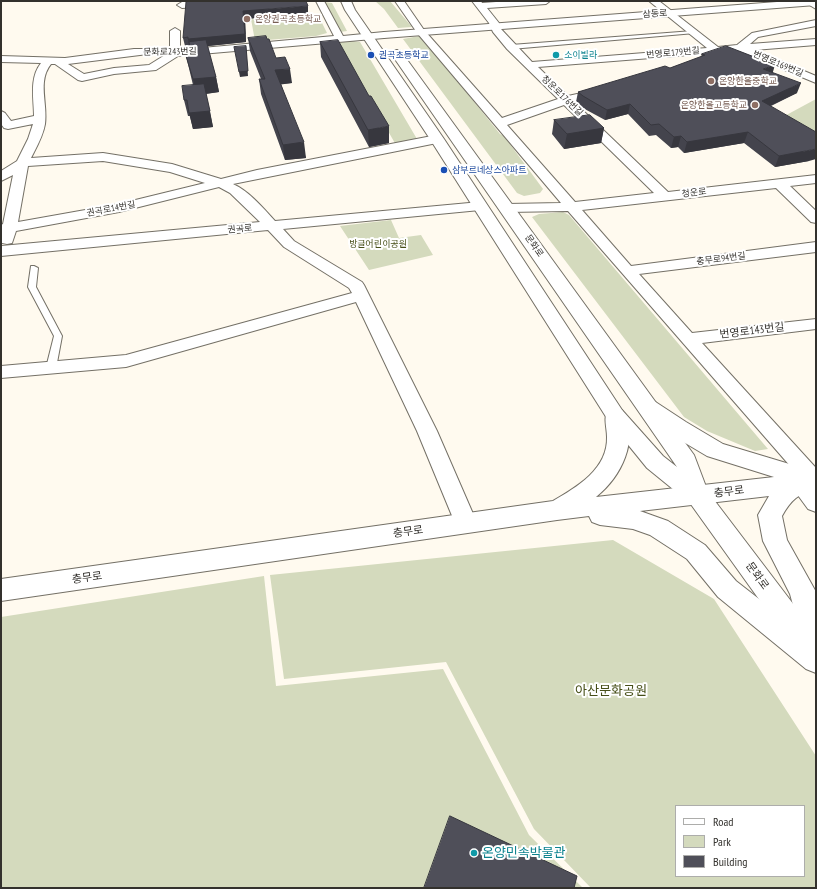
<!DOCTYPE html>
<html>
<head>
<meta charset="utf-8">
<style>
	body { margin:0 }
	#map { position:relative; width:817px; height:889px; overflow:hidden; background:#fffaef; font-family:"PT Sans Narrow",sans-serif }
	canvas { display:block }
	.frame { position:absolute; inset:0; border:2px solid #33312d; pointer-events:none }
	.legend { position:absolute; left:675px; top:805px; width:130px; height:72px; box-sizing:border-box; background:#fff; border:1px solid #adadab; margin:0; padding:5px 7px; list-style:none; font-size:12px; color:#33312d }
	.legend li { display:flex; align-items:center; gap:8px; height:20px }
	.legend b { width:20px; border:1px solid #adadab }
</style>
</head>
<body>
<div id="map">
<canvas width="817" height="889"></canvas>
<div class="frame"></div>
<ul class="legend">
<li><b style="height:5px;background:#fff"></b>Road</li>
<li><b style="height:11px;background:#d4dabd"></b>Park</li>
<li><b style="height:11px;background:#4f4f59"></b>Building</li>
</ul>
</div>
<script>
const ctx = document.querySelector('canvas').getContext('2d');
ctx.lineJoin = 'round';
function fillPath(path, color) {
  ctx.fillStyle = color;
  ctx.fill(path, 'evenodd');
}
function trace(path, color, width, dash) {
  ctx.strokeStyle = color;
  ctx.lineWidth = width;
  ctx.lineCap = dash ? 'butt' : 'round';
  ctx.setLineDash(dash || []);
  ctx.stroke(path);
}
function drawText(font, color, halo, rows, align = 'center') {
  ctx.font = font + ' "PT Sans Narrow","Noto Sans KR",sans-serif';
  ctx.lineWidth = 4;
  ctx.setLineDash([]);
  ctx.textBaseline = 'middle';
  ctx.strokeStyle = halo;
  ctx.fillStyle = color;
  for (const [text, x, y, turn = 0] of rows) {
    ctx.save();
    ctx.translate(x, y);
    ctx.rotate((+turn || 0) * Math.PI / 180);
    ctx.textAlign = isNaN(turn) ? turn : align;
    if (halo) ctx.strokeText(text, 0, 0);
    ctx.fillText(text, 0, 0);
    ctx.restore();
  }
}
fillPath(new Path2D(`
	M375,1H390L412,27L398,28L384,9Z
	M325,2L332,3L347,31L340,32Z
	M318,15L327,33L316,36L255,41L251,19Z
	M419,36L422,37L500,134L504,136L543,189L540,193L524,196L517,193L403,39Z
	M353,41L360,42L417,139L396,145L337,42Z
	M816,99V141L779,119Z
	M563,212L569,215L768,449L755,451L707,431L684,417L532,217L539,214Z
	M391,220L399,238L421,235L433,255L369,270L340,226Z
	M613,540L714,599L816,756V888H591L534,829L446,662L284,679L270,575ZM676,806H804V876H676Z
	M264,576L276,686L443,669L529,835L583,888H1V617Z`), '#d4dabd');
const service = new Path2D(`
	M693,31L695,33L511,49L508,47L511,45Z
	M31,266H34L38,268L36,287L62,336L56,368L51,371L46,368L54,336L28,287Z`);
const minor = new Path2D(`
	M205,1H256L252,4L182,8L177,5L182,2Z
	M316,1H324L343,36L384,32L389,35L384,38L178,56L156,70L114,74L82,81L78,80L55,64H51C37,81 48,104 45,124C43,136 36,148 31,158L103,153L172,164L221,179L257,170L437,135L441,136L443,139L441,142L437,143L233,184C250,192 263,208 275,221L480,202L485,203L487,206L485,209L480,210L283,229L294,241L362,282L364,285L437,431L477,523L474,529L466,532L458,529L455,523L417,431L356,302L126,367L1,378V366L126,355L352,293L349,288L284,247L268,230L1,256V246L260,222L230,193L219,187L119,212L16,231L12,243L7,244L2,243L1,225L3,224L13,175L1,181V171L17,161L28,139L33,124L8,129L4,128L1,124V111L5,113L11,121L34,116C34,99 29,78 41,63L1,62V56L65,58L134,49H170V31L175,28L180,31V50L334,36ZM148,54L165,55L149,65L114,68L84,74L68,64ZM103,161L170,172L205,183L119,204L18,222L28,166Z
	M395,1H404L424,30L502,118L558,99L507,49L493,32L489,23L472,1H481L482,3L510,1H550L546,4L487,8L499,23L501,29L532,62L707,48L649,1H659L718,47L737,45L752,33L816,20V26L758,37L750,44L816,39V45L754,50L816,76V83L739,51L538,67L568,96L577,94L581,95L583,97L581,99L574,102L668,192L816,175V183L790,186L816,211V223L811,222L776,188L582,210L631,266L816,242V252L639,274L692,333L816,319V329L702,343L816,468V512L808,509L789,483L792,477L798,475L568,211L507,212L502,211L500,208L502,205L507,204L561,203L418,34ZM564,105L654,193L575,202L507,125Z
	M803,1L816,2V9Z`);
const tertiary = new Path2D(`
	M790,1H816V5L384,38L379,35L384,32Z`);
const secondary = new Path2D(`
	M341,1H351L355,10L444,139L622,410L663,456L677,467L390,52L392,50H400L694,455L708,492L816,634V669L806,665L690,503L647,468L608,420L430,139L345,10Z`);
const primary = new Path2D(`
	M647,399L654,401L686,422L723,444L816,472V490C799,492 790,501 782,516L787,540L816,592V673L806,669L718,597L687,559L650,535L633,529L600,525L592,522L589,516L557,520L1,601V579L553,501C577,487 608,469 607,437C607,427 603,418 608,410L615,407L622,410C640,440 621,477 596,497L774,477L707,456L670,434L640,411L637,406L640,401ZM769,496L758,515L763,541L790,594L800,631L736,581L705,545L668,521L640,511Z`);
trace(service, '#747066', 2);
trace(minor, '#747066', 2);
trace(tertiary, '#747066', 2);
trace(secondary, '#747066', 2);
trace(primary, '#747066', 2);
fillPath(service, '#fff');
fillPath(minor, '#fff');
fillPath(tertiary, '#fff');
fillPath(secondary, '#fff');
fillPath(primary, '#fff');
fillPath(new Path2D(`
	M195,1L308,14L245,19L246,42L207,46L216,77L219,92L206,94L213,127L193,129L190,116H188L184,100L193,85L186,56L191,55L189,46H185L183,38Z
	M248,38L276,58L292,83L281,84L306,158L285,160L261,94L259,79H261L250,51Z
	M320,42L389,143L369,147L321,57Z
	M702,54L773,73L797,93L771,106L809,161L775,167L744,143L684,153L678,147L671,148L656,135L649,136L628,114L605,120L581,107L576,102L578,92L670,68L701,57Z
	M554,120L604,128L601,143L564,149L552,134Z`), '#44444d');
fillPath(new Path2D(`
	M308,6V14L245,19L246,42L190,48L188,39L243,11Z
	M246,46L248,76L240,77L239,72Z
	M775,65L772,75L763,69Z
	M290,69L292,83L277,85L275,70Z
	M216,77L219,92L196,95L193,79Z
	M801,83L797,93L759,111L762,101Z
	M630,104L628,114L605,120L607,110Z
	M210,111L213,127L193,129L189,113Z
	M389,126V143L369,147L368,130Z
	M604,128L601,143L564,149L567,134Z
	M748,132L744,143L684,153L687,142Z
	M681,136L678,147L671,148L674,137Z
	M304,142L306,158L285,160L283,145Z
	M816,149V159L809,161L775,167L779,156Z`), '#37373e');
const building = new Path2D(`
	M195,1H306L308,6L243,11L245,34L188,39V37L183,38L186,2Z
	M266,36L267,39H269L276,58L285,57L290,69L275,70L304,142L283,145L259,79H265L248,38Z
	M206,40L216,77L193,79L186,56L191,55L189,42Z
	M338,40L369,96H371L389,126L368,130L320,42Z
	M246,46L248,71L239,72L234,47Z
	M726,46L775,65L763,69L801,83L762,101L816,132V149L779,156L748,132L687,142L681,136L674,137L659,124L651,125L630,104L607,110L583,96L578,92L665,66L670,68L705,55L702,54Z
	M204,84L210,111L189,113L187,100H184L182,86Z
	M590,115L604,128L567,134L554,120Z
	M450,816L577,876L574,888H424Z`);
fillPath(building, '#4f4f59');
trace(building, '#37373e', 1);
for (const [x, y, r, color] of [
	[247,19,4,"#8d6e63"],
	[371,55,4,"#1a4fb4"],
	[556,55,4,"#0f9aa8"],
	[711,81,4,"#8d6e63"],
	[755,105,4,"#8d6e63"],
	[444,170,4,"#1a4fb4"],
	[474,853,4,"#0f9aa8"]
]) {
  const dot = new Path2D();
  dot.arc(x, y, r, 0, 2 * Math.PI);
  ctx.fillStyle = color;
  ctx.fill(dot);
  trace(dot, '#fff', 1.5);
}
drawText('9px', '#33312d', '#fff', [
	["삼동로",655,14,-4],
	["문화로243번길",170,52,-1],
	["번영로179번길",673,53,-5],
	["번영로169번길",778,64,23],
	["청운로176번길",562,96,44],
	["청운로",694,193,-7],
	["권곡로14번길",111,209,-11],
	["권곡로",240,229,-5],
	["문화로",534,246,55],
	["충무로94번길",721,259,-7]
]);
drawText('9px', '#785e54', '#fff', [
	["온양권곡초등학교",255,19],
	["온양한올중학교",719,81],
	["온양한올고등학교",747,105,"right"]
], 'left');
drawText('9px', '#164399', '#fff', [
	["권곡초등학교",379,55],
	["삼부르네상스아파트",452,170]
], 'left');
drawText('9px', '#0d838f', '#fff', [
	["소이빌라",564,55]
], 'left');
drawText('9px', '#474f18', '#fff', [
	["방글어린이공원",378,244]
]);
drawText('11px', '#33312d', '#fff', [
	["번영로143번길",752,331,-7],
	["충무로",729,492,-7],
	["충무로",408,532,-8],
	["문화로",757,576,54],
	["충무로",87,578,-8]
]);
drawText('13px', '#474f18', '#fff', [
	["아산문화공원",611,691]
]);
drawText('13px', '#0d838f', '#fff', [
	["온양민속박물관",482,853]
], 'left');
</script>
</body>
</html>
